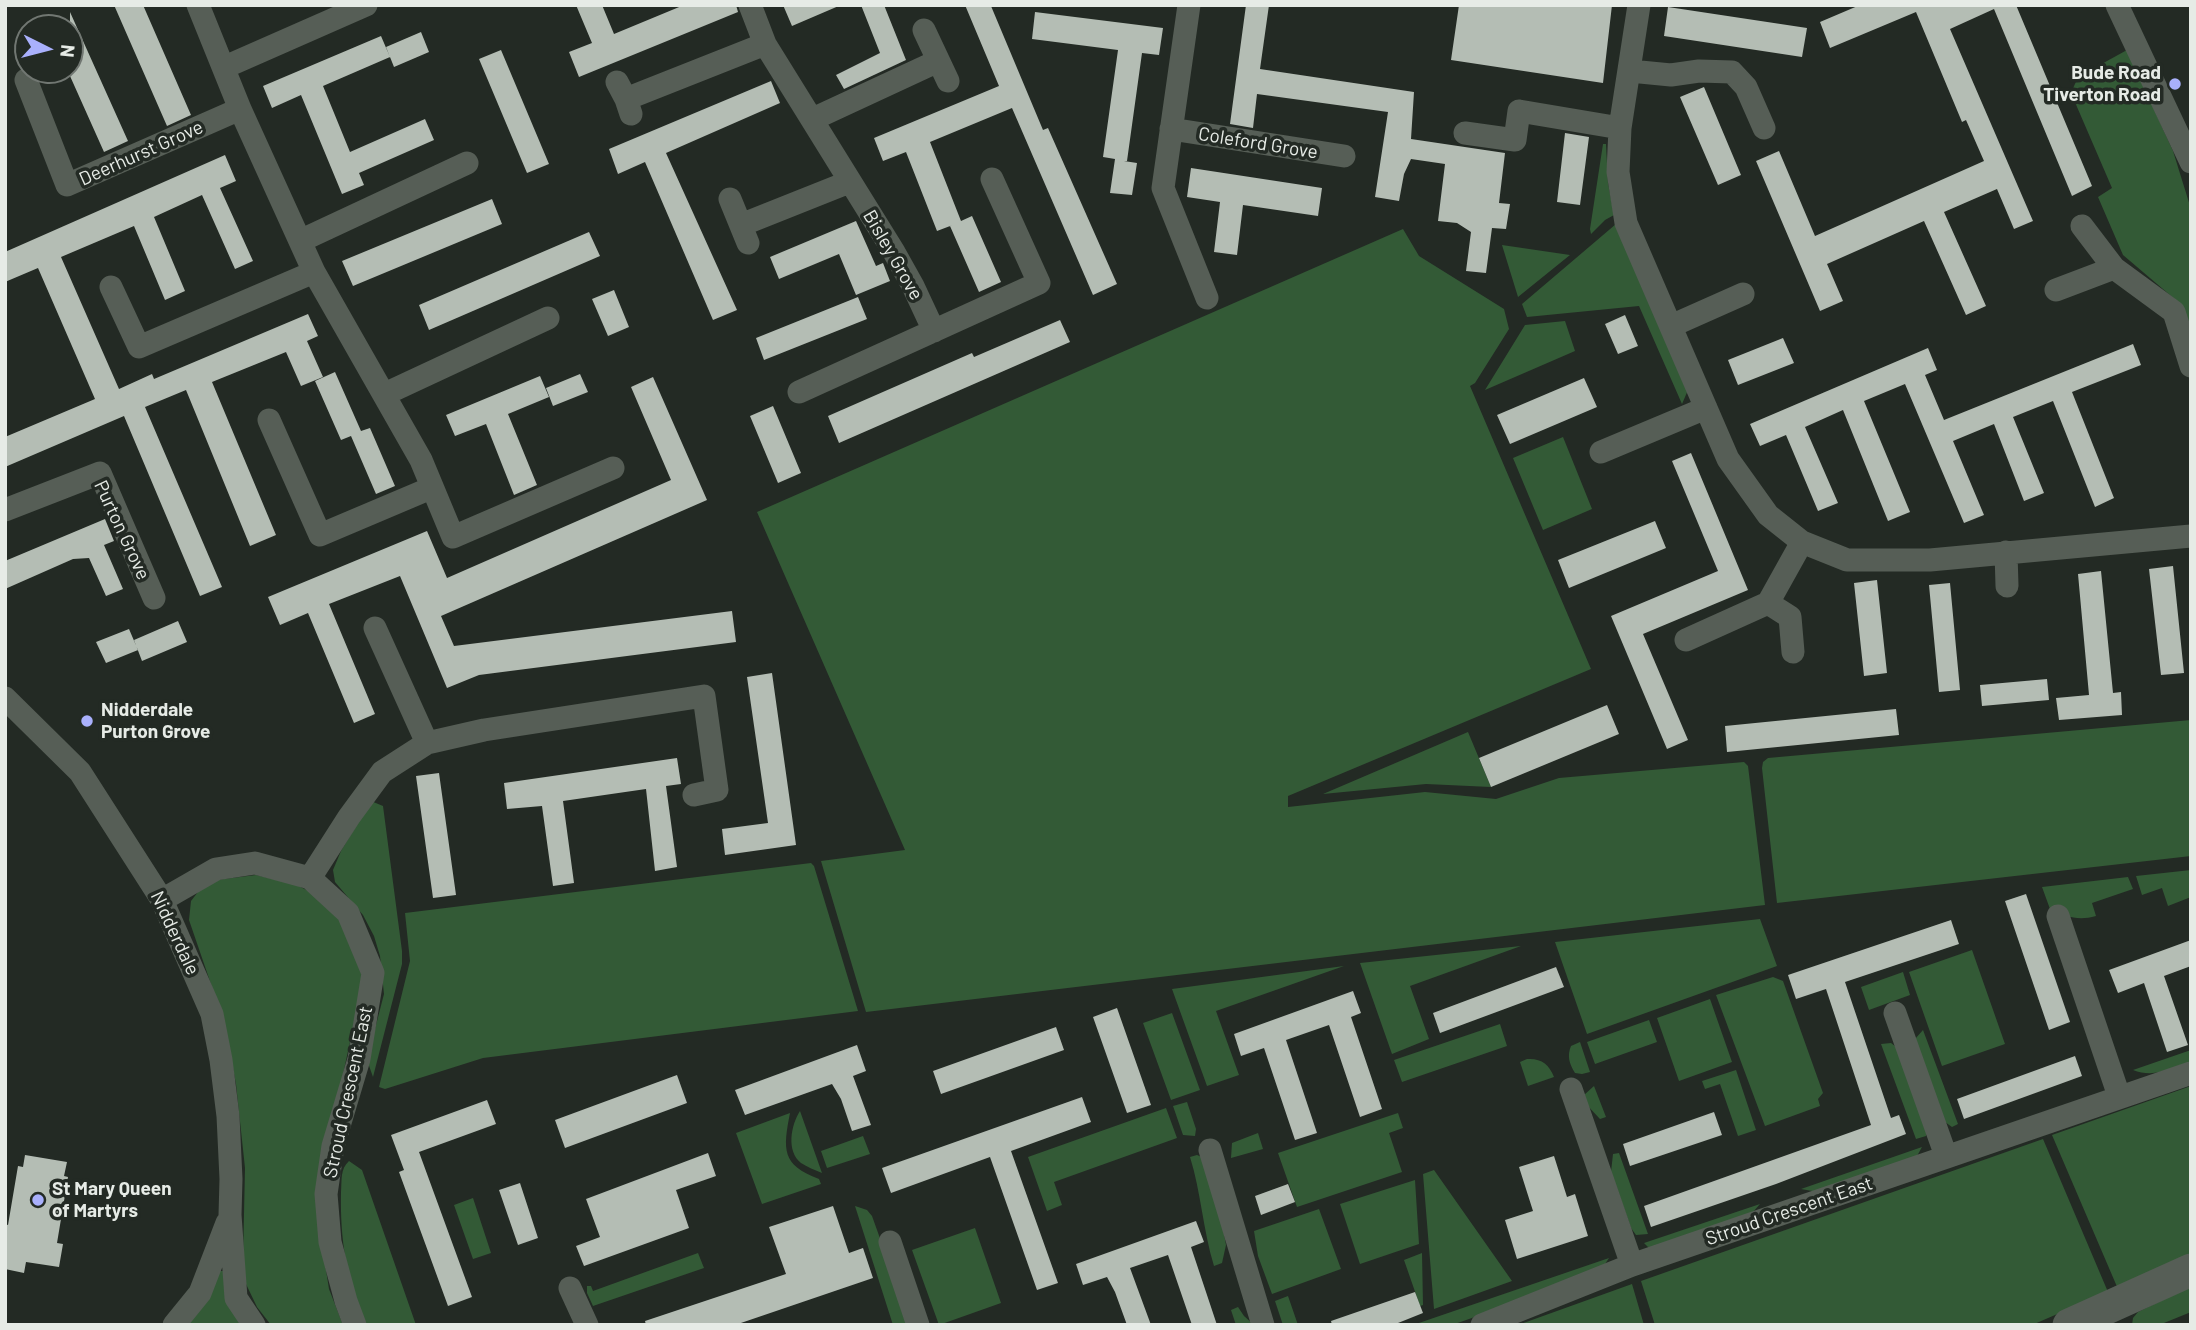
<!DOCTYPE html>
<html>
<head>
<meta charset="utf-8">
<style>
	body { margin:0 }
	#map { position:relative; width:2196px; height:1330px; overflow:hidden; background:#232a24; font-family:Barlow,sans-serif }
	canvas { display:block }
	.frame { position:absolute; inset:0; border:7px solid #e6ebe6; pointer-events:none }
	.north { position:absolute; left:14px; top:14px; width:70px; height:70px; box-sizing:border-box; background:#232a24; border:2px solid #717772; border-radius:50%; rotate:96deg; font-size:19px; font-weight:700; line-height:28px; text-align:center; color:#e6ebe6 }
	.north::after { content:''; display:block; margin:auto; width:24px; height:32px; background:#a9b0fc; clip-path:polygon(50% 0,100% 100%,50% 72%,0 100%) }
</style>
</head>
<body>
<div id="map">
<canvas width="2196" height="1330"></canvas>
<div class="frame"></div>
<div class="north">N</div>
</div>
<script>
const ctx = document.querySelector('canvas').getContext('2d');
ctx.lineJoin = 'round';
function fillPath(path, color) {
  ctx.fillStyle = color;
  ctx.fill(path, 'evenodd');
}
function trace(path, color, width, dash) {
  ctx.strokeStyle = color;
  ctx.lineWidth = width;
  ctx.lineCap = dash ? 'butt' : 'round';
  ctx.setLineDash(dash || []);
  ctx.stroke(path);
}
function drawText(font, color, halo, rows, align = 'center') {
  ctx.font = font + ' Barlow,sans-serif';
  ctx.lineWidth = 7;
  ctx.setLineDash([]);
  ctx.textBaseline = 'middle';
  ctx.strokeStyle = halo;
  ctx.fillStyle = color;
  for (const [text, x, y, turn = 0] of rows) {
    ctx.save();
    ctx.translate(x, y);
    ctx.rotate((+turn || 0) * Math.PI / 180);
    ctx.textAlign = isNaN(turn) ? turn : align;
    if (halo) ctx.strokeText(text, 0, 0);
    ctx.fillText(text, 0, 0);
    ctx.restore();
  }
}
fillPath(new Path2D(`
	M2127,50L2173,151L2191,209V329L2177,301L2123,255L2098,197L2112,188L2071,93L2078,77Z
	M1603,144H1606L1608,183L1614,215L1605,220L1591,234L1590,229Z
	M1616,224L1688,390L1682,404L1639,306L1527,317L1522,304Z
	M1403,229L1419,256L1504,309L1509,329L1475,383L1470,386L1591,669L1288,796V807L1425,792L1496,799L1559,778L1744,762L1748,766L1765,905L866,1012L821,861L905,850L757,512Z
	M1502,245L1570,255L1518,297Z
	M1565,321L1575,351L1485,390L1525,325Z
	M1563,437L1592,509L1543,530L1513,458Z
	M2191,720V856L1777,903L1762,768L1763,762L1768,758Z
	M1468,732L1491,787L1426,784L1323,794Z
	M371,801L383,806L402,951V964L373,1077L367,1060L384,994L380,956L374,936L363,915L335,882L333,870L341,851Z
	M811,863L814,866L858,1011L483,1058L385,1089L379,1087L410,961L405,913Z
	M2191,870V897L2168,906L2162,888L2142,895L2136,876Z
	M256,875L295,884L312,893L333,909L355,945L363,982L340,1088L322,1245L329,1289L343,1325H271L257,1307L246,1284L243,1259L245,1168L236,1084L224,1022L189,920L191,901L201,888L216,880Z
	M2128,877L2133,889L2092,903L2096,916C2078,921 2067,917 2050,909L2042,887Z
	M1760,919L1777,966L1587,1034L1555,942Z
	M1521,946L1410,986L1429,1039L1392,1054L1360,963Z
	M1972,950L2005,1044L1942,1066L1909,972Z
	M1344,966L1216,1011L1239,1075L1207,1086L1172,989Z
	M1903,972L1910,995L1869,1010L1861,987Z
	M1773,977L1783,981L1823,1093L1818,1099L1820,1106L1765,1126L1716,995Z
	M1710,999L1732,1062L1679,1081L1657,1018Z
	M1172,1013L1200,1090L1171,1100L1143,1023Z
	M1649,1020L1657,1042L1595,1064L1587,1042Z
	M1500,1024L1507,1046L1402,1082L1394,1060Z
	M1923,1030L1958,1124L1952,1127L1945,1122L1915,1039Z
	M1580,1042L1590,1072L1582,1074L1575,1073C1569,1063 1567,1056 1571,1046Z
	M1891,1043L1899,1049L1927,1130L1926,1136L1916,1139L1881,1044Z
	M2191,1050V1062C2172,1069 2153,1078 2133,1070Z
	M1527,1059C1541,1058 1549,1064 1554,1077L1528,1086L1520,1062Z
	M1736,1070L1756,1130L1738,1136L1720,1084L1705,1089L1702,1081Z
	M1594,1086L1606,1117L1600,1119L1585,1103L1584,1095Z
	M2191,1086V1257L2118,1289L2052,1135Z
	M1187,1102L1196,1129L1195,1136L1183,1135L1173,1106Z
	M1166,1108L1177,1138L1054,1182L1062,1205L1047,1211L1028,1157Z
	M800,1111L822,1173C815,1170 807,1167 801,1163C786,1151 791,1125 800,1111Z
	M790,1113C783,1149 781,1165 819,1179L821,1184L762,1204L736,1133Z
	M1398,1113L1403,1128L1389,1133L1402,1172L1297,1207L1278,1153Z
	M1258,1133L1263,1149L1231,1158L1232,1143Z
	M863,1136L870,1154L827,1168L821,1151Z
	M2043,1139L2108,1292L2032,1325H1655L1641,1281Z
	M1922,1147L1917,1156L1823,1193L1801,1189Z
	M1619,1153L1648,1234L1636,1235L1631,1228L1611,1172L1613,1154Z
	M1197,1155L1204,1158L1222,1223L1226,1245L1222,1263L1214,1266C1203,1230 1201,1192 1190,1157Z
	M349,1161L362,1170L416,1325H367C346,1282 340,1238 341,1192C342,1180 340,1169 349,1161Z
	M1434,1170L1512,1281L1434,1309L1423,1174Z
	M1415,1180L1419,1244L1360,1264L1340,1204Z
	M473,1198L491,1253L473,1259L454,1205Z
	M1760,1204L1753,1212L1650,1249L1644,1243Z
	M855,1206L867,1210L872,1216L906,1311L908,1325H893Z
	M1319,1209L1341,1269L1272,1294L1258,1256L1254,1231Z
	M975,1228L1001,1303L939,1325L912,1250Z
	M698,1253L704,1268L593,1306L587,1293V1286H591L593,1291Z
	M1422,1253L1423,1305L1420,1306L1404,1260Z
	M1609,1258L1605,1264L1588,1277L1452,1325H1413Z
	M220,1271H223L242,1325H186Z
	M1632,1284L1644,1325H1518Z
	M2191,1286V1312L2159,1325H2132L2133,1318L2138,1312Z
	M1288,1296L1298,1325H1283L1275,1301Z
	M1238,1307L1244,1316L1254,1325H1236L1231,1310Z`), '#335a36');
fillPath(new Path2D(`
	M114,5H143L191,115L167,126Z
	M576,5H602L614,34L684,5H736L738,12L579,77L569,52L592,43Z
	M783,5H841L792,26Z
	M861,5H884L906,60L844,89L836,75L880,53Z
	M965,5L991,6L1043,130L1048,128L1117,284L1093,295L1012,108L930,142L961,221L972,216L1001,282L979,292L950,226L958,223L937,231L906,152L883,161L874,138L999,86Z
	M1246,5H1269L1260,69L1414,92L1411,139L1505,153L1499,203L1510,204L1506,229L1492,228L1486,273L1466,271L1471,232L1457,223L1438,221L1445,164L1411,159L1404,174L1399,201L1375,197L1388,112L1257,94L1253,128L1230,124Z
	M1459,5H1612L1603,83L1451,60Z
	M1860,5H2016L2092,186L2072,196L1994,9L1950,29L2033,221L2014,229L1997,189L1944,212L1986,306L1966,315L1924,221L1827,264L1843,301L1820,311L1756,161L1779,151L1815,236L1984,161L1966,120L1962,122L1916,12L1830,48L1820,22Z
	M1668,7L1807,28L1802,57L1664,36Z
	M70,12L128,141L104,152L70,76Z
	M1035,12L1163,28L1159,55L1142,53L1127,161H1124L1137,163L1132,195L1110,193L1115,159L1103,157L1118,50L1032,39Z
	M421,32L429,52L394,67L386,47Z
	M381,36L390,57L323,86L350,152L425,119L434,140L359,173L364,185L342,194L301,95L272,108L263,86Z
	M501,50L549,164L527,173L479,59Z
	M771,81L780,103L666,153L737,310L713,320L645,162L618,174L609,149Z
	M1704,87L1741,175L1718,185L1680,97Z
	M1565,133L1589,137L1580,205L1557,202Z
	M225,155L236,181L220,188L253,261L235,269L202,195L154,217L185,291L165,300L134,226L61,257L119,389L152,374L154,379L308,314L318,336L307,341L323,377L301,386L286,352L212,382L276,535L250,546L186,390L145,407L222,587L200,596L124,416L5,467V437L95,399L38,268L5,282V252Z
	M1191,168L1322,188L1318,216L1243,205L1237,255L1214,252L1220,202L1187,197Z
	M492,199L502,224L353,286L342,261Z
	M856,221L876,266L883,263L890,281L856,295L839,254L779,279L770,257Z
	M589,232L600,256L429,330L419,305Z
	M614,290L629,327L608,336L592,299Z
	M858,297L867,319L764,360L756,338Z
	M1625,315L1638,346L1618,354L1605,324Z
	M1060,320L1070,342L839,443L828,416L972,353L974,357Z
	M1783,338L1794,363L1738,385L1728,360Z
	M2133,344L2141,365L2072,392L2114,498L2095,507L2053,401L2013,417L2044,493L2024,501L1994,424L1953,441L1984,515L1964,523L1905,384L1864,401L1910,512L1888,521L1843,410L1805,427L1838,503L1818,511L1786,435L1760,446L1750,424L1928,348L1937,370L1925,375L1944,420Z
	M335,372L361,431L370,428L395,486L376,494L351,436L361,432L341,440L315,381Z
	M580,374L588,392L553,406L546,388Z
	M540,376L549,397L508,414L537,485L514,495L486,424L455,436L446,415Z
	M653,377L707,500L441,616L454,646L732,611L736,642L479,675L447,688L400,576L329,604L375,714L354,723L308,613L280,625L268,597L427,531L447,578L671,480L631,387Z
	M1584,378L1597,407L1510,444L1497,415Z
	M773,406L801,473L778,483L750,416Z
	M1691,453L1748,590L1643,634L1688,740L1667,749L1611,616L1718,571L1672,461Z
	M105,519L114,541L104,545L123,589L106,596L89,558L73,559L5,589V561Z
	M1655,521L1666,548L1569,588L1558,560Z
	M2173,566L2184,673L2161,675L2149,569Z
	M2101,571L2113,693L2121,692L2122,715L2059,720L2056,698L2089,695L2078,574Z
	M1877,580L1887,673L1864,676L1854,583Z
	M1950,583L1960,690L1939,692L1929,585Z
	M178,621L187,642L142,661L134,640Z
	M129,629L138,650L106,663L96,642Z
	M772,673L796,845L725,855L722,829L768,823L747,677Z
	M2047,679L2049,700L1982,706L1980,685Z
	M1607,705L1619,734L1491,787L1479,758Z
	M1896,709L1899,735L1727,752L1725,726Z
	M677,758L681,784L666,786L677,867L655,871L646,789L563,801L574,883L553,886L542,806L507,809L504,783Z
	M439,773L456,895L433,898L416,776Z
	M2026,894L2070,1022L2049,1030L2005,901Z
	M1951,920L1959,944L1845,982L1891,1118L1899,1115L1906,1134L1776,1184L1651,1227L1644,1206L1871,1125L1826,989L1796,999L1788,975Z
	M2191,940V966L2164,976L2188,1045L2167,1052L2144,983L2118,993L2109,970Z
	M1556,967L1564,987L1440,1033L1433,1013Z
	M1353,991L1361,1013L1351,1017L1382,1109L1360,1117L1329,1025L1286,1040L1317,1133L1295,1140L1264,1048L1241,1056L1234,1034Z
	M1117,1008L1151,1105L1127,1113L1093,1017Z
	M1056,1027L1064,1050L941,1094L933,1071Z
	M857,1045L866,1071L853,1076L871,1125L852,1131L841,1099L832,1084L745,1115L735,1090Z
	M2075,1056L2082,1076L1964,1119L1957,1099Z
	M677,1075L687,1103L565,1148L555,1120Z
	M1082,1097L1091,1122L1011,1151L1058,1283L1037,1290L990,1157L891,1193L882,1168Z
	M487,1100L496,1124L419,1152L472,1297L448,1306L399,1172L404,1170L391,1135Z
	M1714,1112L1722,1135L1630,1166L1623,1144Z
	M708,1153L716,1176L676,1190L689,1228L584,1266L576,1246L600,1237L586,1199Z
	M25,1155L67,1162L64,1176L68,1177L57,1243L63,1244L59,1267L26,1262L24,1273L5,1269V1224L8,1225L18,1166L23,1167Z
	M1554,1156L1567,1197L1575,1194L1588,1236L1517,1259L1505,1220L1533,1211L1519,1167Z
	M520,1183L538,1238L518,1245L499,1190Z
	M1288,1184L1295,1202L1261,1215L1255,1196Z
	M833,1206L849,1253L863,1248L873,1278L735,1325H646L645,1321L786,1274L769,1227Z
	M1196,1221L1204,1242L1191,1247L1217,1325H1192L1168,1255L1130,1268L1151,1325H1127L1115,1292L1107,1277L1083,1285L1076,1264Z
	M1415,1292L1423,1313L1393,1325H1332L1331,1321Z`), '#b4bdb4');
trace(new Path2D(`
	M198,5L240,109L314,272L421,460L453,537L613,468
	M750,5L765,44L894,252L913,286L934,331
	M1189,5L1163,188L1207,298
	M1639,5L1620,128L1618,172L1626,223L1728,459L1768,515L1802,542L1847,560H1930L2191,536
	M2117,5L2191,162
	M924,30L948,81
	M225,67L366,5
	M1630,71L1671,75L1699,71L1732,72L1746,87L1764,128
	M26,80L67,185L240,109
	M617,82L626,99L631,114
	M626,99L765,44
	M813,119L938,61
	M1171,129L1344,156
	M1465,133L1515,140L1519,111L1620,128
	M730,199L748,243
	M741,225L849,182
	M2082,226L2114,268L2174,312L2191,366
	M300,241L467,163
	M111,287L139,347L314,272
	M2056,290L2114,268
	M1671,326L1743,294
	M799,392L1039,283L992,179
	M385,394L548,318
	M269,420L320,535L431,488
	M1601,452L1706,408
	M5,510L100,473L154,598
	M2006,552L2007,586
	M1768,603L1790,617L1793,652
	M375,628L427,743
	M1686,640L1768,603L1802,542
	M5,698L80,772L162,900L212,1014L221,1060L228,1116L231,1179L230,1215L236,1298L254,1325
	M310,878L349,817L382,772L427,743L484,730L704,696L717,790L694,795
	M162,900L216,869L255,863L310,878L348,913L373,973L359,1059L333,1146L326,1194L330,1242L346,1301L355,1325
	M2058,916L2119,1096
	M1895,1013L1946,1156
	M1571,1089L1632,1265
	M1210,1150L1263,1325
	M890,1242L918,1325
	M570,1288L587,1325
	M174,1325L200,1293L227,1223
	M1482,1325L1632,1265L2191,1073`), '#565e56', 23);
trace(new Path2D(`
	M2069,1325L2191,1270`), '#565e56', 33);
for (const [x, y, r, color] of [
	[2175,84,7,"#a9b0fc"],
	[87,721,7,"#a9b0fc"],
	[38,1200,7,"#a9b0fc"]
]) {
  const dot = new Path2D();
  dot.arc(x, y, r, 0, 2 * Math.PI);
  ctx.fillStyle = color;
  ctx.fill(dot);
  trace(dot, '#232a24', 2.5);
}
drawText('bold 19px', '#e6ebe6', '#232a24', [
	["Bude Road",2161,73,"right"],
	["Tiverton Road",2161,95,"right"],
	["Nidderdale",101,710],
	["Purton Grove",101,732],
	["St Mary Queen",52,1189],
	["of Martyrs",52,1211]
], 'left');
drawText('19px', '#e6ebe6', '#232a24', [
	["Coleford Grove",1258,143,9],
	["Deerhurst Grove",141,153,-24],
	["Bisley Grove",893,255,60],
	["Purton Grove",122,530,65],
	["Nidderdale",175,933,65],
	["Stroud Crescent East",348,1092,-78],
	["Stroud Crescent East",1789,1211,-19]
]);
</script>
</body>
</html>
